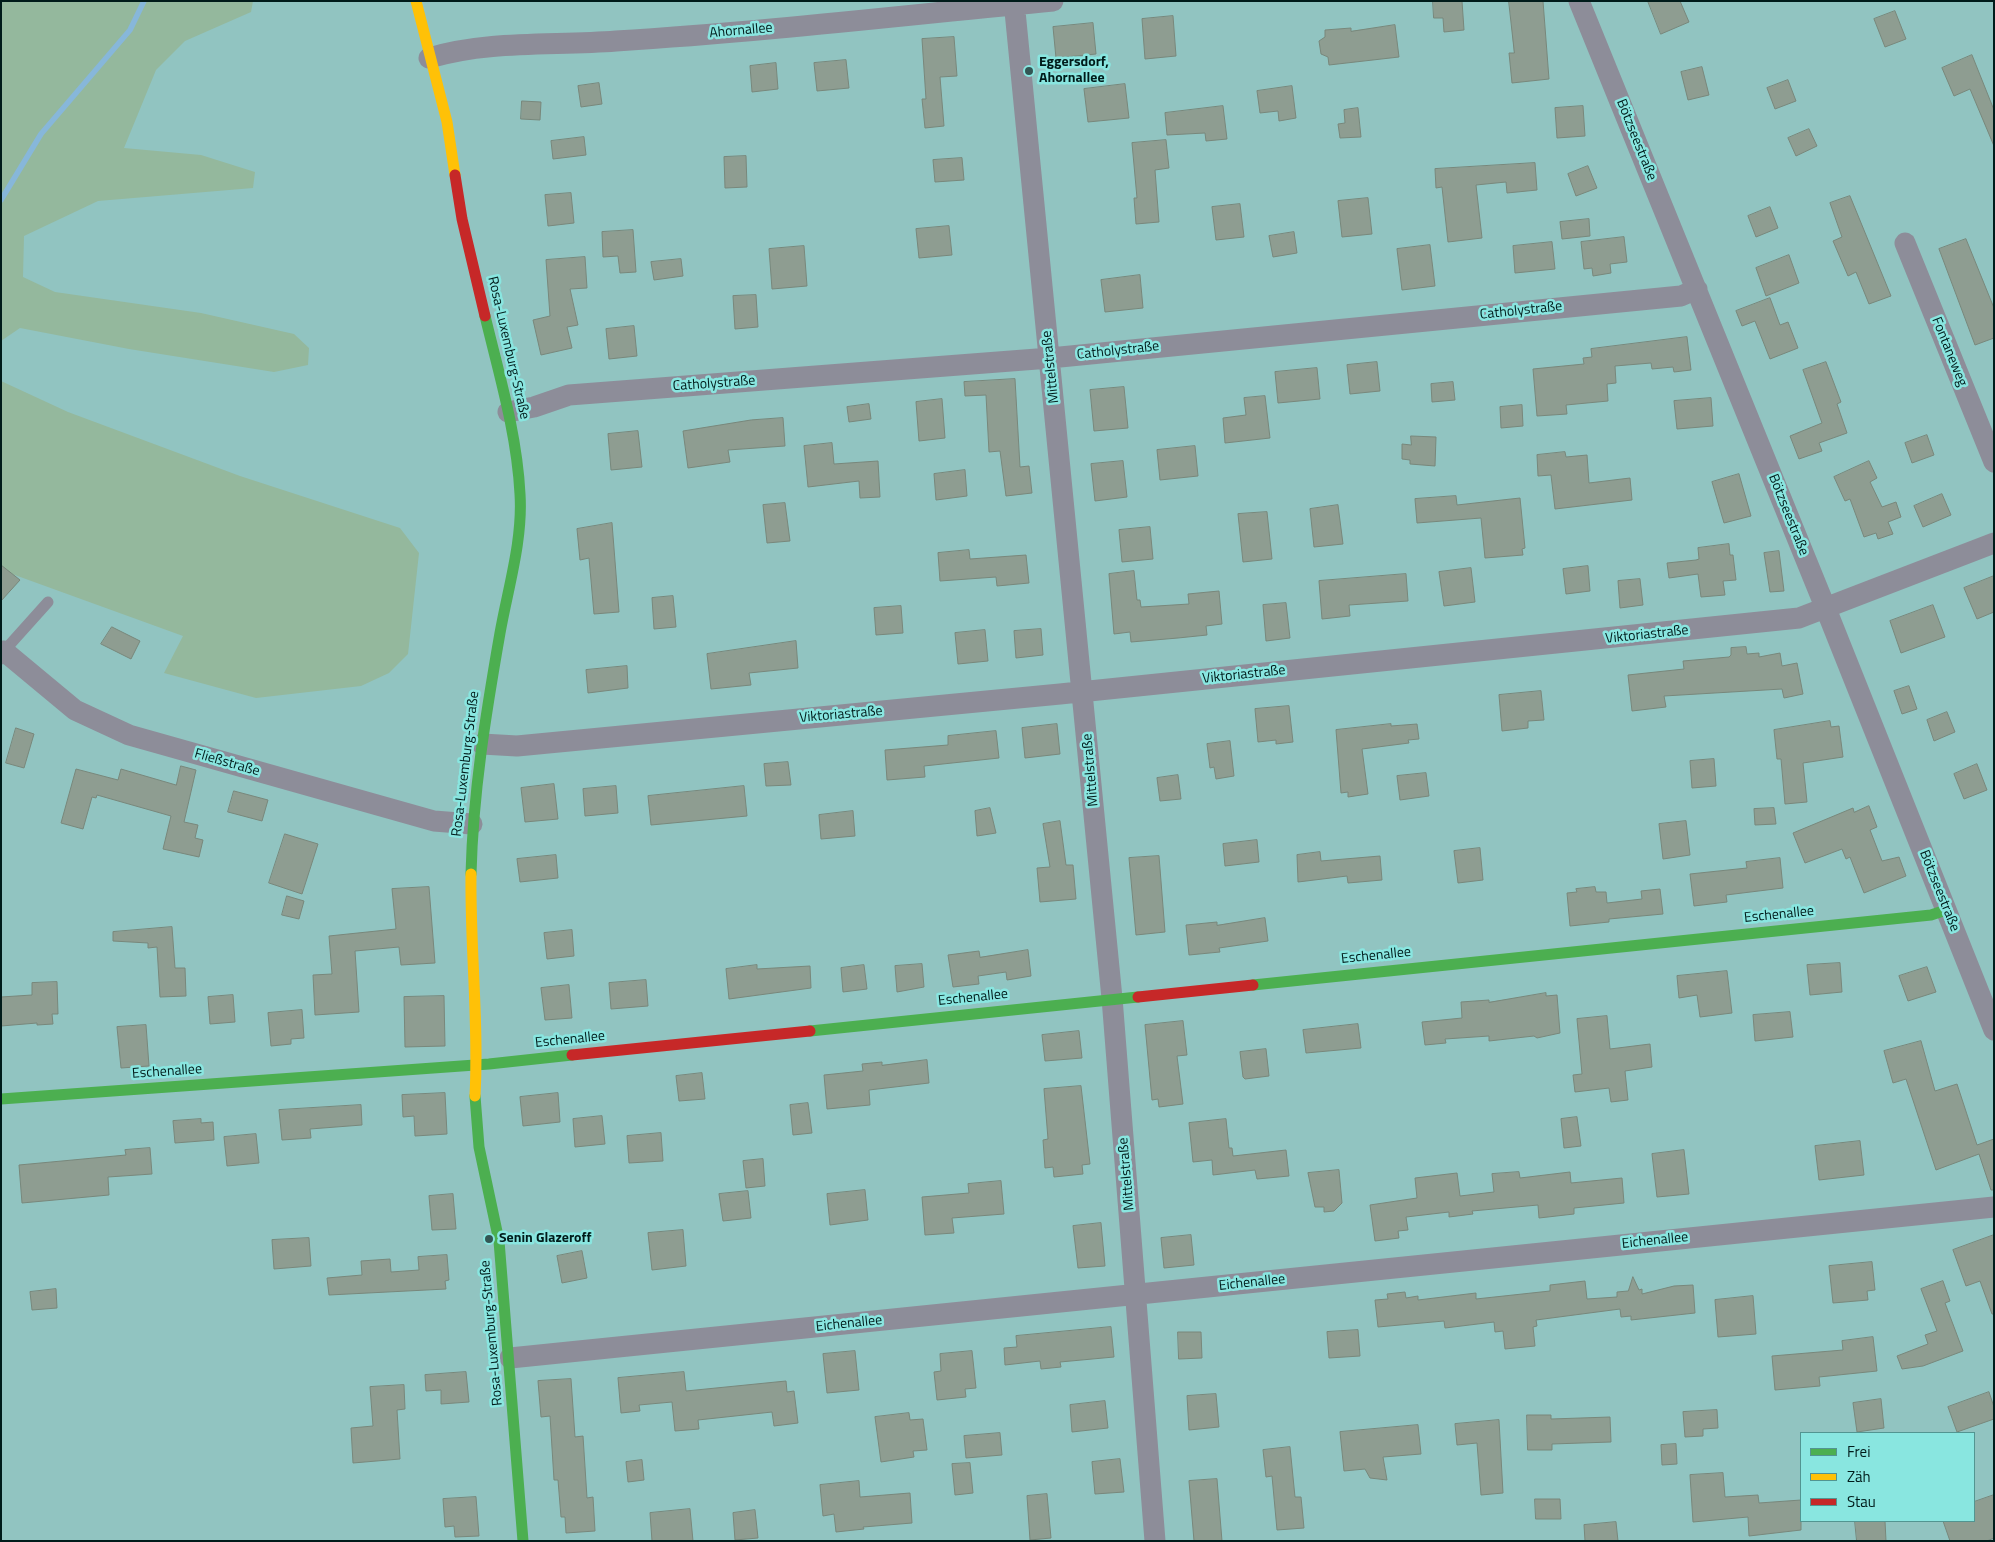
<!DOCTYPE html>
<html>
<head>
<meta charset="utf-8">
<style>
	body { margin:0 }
	#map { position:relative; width:1995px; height:1542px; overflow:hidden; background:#91c4c1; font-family:"Titillium Web",sans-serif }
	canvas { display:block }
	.frame { position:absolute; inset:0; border:2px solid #001b1a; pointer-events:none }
	.legend { position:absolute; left:1800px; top:1432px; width:175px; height:90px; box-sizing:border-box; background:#89e6e0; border:1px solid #529591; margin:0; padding:6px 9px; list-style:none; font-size:15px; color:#001b1a }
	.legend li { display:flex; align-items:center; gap:10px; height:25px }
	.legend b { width:25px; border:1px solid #529591 }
</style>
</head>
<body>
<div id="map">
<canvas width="1995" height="1542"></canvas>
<div class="frame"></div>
<ul class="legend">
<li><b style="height:6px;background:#4caf50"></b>Frei</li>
<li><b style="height:6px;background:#ffc107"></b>Zäh</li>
<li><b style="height:6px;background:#c62828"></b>Stau</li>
</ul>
</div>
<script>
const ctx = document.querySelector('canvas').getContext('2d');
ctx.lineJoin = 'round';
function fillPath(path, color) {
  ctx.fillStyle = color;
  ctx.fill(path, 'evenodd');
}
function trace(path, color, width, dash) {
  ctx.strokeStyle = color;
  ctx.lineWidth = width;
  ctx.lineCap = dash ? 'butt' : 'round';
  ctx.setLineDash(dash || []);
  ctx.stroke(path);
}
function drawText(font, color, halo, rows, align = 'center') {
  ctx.font = font + ' "Titillium Web",sans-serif';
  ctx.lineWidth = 5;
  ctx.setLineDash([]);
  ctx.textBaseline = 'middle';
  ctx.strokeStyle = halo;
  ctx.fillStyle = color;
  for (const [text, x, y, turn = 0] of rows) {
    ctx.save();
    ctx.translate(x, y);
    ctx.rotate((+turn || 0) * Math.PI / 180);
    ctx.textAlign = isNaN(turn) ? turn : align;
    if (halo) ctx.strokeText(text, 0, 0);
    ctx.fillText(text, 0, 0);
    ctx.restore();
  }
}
fillPath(new Path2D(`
	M1,1H253L251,12L185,41L156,70L124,148L201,155L255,172L253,188L98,201L24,236L23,277L55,292L201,313L294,334L309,348L308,365L274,372L129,349L20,328L1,341Z
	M1,381L68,412L240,476L400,528L419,553L408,654L389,673L361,686L256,698L164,673L183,636L1,570Z`), '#94b89d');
trace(new Path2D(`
	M1,200L41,134L130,30L144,1`), '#87b7da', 5.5);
const building = new Path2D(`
	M1433,1H1462L1464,30L1444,32L1443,18H1434Z
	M1509,1H1543L1549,79L1512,83L1509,53H1514Z
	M1648,1H1680L1689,22L1661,34Z
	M1895,11L1906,39L1885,47L1874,19Z
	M1173,16L1176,56L1145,59L1142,19Z
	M1093,23L1096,54L1056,58L1053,27Z
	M1395,25L1399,57L1329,65L1328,57L1321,54L1319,41L1325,37V30L1351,28V31Z
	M954,37L957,76L940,77L944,126L925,128L922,99H926L922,39Z
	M1972,55L1994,110V146L1970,89L1954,96L1942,68Z
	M846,60L849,88L817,91L814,63Z
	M776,63L778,89L752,92L750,66Z
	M1702,67L1709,95L1688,100L1681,72Z
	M1788,80L1796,101L1775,109L1767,88Z
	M599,83L602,104L581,107L578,86Z
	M1125,84L1129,118L1088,122L1084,89Z
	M1292,86L1296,118L1279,121L1278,111L1260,113L1257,91Z
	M522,101L541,102L540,120L521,119Z
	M1223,106L1227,139L1206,141L1205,133L1167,135L1165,113Z
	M1583,106L1585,136L1557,138L1555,108Z
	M1358,108L1361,137L1340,138L1338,124L1345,123L1344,110Z
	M1809,129L1817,146L1796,156L1788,138Z
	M584,137L586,155L553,159L551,141Z
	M1166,140L1169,168L1155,170L1159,222L1136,224L1134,198H1137L1132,143Z
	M746,156L747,187L725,188L724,157Z
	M962,158L964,180L935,182L933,160Z
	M1535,163L1537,190L1507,193L1506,182L1476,185L1482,238L1448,242L1442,187L1436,188L1435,169Z
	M1588,166L1597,188L1576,196L1568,174Z
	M571,193L574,223L548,226L545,195Z
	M1850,196L1891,296L1869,304L1856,272L1848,276L1833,241L1842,237L1830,203Z
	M1368,198L1372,234L1342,237L1338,201Z
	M1240,204L1244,237L1216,240L1212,207Z
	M1770,207L1778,228L1756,237L1748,216Z
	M1589,219L1590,236L1562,239L1560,222Z
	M949,226L952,255L919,258L916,229Z
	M633,230L636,272L620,273L618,256L603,257L602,232Z
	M1294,232L1297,253L1273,257L1269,236Z
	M1624,237L1627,262L1610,264L1611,273L1593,276L1592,268L1584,269L1581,242Z
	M1966,239L1994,308V338L1975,345L1939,249Z
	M1552,242L1555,269L1515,273L1513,246Z
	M1430,245L1435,286L1402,290L1397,249Z
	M804,246L807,286L772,289L769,249Z
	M1789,255L1799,283L1766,296L1756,268Z
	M585,257L587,288L570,289L578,325L567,327L572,348L541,355L533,320L550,316L546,260Z
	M681,259L683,276L654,280L651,262Z
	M1140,275L1143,308L1105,312L1101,280Z
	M756,295L758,327L735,329L733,296Z
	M1770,298L1780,325L1788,322L1798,348L1770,359L1755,321L1742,326L1736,311Z
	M634,326L637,356L609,359L606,329Z
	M1687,337L1691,370L1674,372L1673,367L1652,369L1651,363L1615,366L1616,383L1607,384L1608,401L1566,405L1567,414L1537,416L1533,369L1584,364L1583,358L1592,357L1591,349Z
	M1377,362L1380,391L1350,394L1347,365Z
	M1826,362L1841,402L1837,404L1847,433L1819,443L1822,451L1799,459L1790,436L1822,423L1803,370Z
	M1317,368L1320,399L1278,403L1275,372Z
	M1015,379L1020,467L1029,466L1032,493L1006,496L1000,451L989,452L986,395L965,396L964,382Z
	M1453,382L1455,400L1432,402L1431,384Z
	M1124,387L1128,428L1094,431L1090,390Z
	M1265,396L1270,438L1225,443L1223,418L1246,415L1244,398Z
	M1711,398L1713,426L1677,429L1674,401Z
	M942,399L945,438L919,441L916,402Z
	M869,404L871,419L849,422L847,407Z
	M1522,405L1523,426L1501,428L1500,407Z
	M783,418L785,446L728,450L730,462L688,468L683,431L751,420Z
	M638,431L642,467L611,470L608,434Z
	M1927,435L1934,455L1912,463L1905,443Z
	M1411,436L1436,437L1435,466L1410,464V460L1402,459V444L1411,445Z
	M832,443L834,464L878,461L880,497L860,498L859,481L808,487L804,446Z
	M1195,446L1198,476L1160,480L1157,450Z
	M1565,452L1566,457L1587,455L1589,483L1630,478L1632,500L1555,509L1551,475L1538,476L1537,455Z
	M1123,461L1127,497L1095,501L1091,464Z
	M1869,461L1877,478L1870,482L1882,507L1896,502L1901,517L1888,522L1893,534L1878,539L1876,533L1864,537L1850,499L1845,501L1834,477Z
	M965,470L967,496L936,500L934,474Z
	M1739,474L1751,516L1724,523L1712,482Z
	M1942,494L1951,515L1923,527L1914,506Z
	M1456,496L1457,505L1520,498L1525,548L1522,549L1523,555L1485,558L1481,518L1417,523L1415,499Z
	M785,503L790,541L767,543L763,505Z
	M1338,505L1343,544L1314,547L1310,509Z
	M1267,512L1272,559L1243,562L1238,514Z
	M612,523L619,612L594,614L589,558L580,560L577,529Z
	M1150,527L1153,559L1122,562L1119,530Z
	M1729,544L1730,555H1733L1736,580L1723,581L1725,595L1701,597L1698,574L1669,578L1667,563L1696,560L1699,559L1698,548Z
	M969,550L970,559L1026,555L1029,583L997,586L996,577L940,581L938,553Z
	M1779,551L1784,591L1770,592L1764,553Z
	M1,565L20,580L1,601Z
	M1588,566L1590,591L1566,594L1563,569Z
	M1471,568L1475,602L1444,606L1439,572Z
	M1134,571L1137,600H1140L1141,607L1189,604L1188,594L1219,591L1222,624L1206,626L1207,635L1178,638L1131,642L1130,632L1114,634L1109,574Z
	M1406,574L1408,601L1349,605L1350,616L1322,619L1319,581Z
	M1994,576V612L1977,619L1964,588Z
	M1640,579L1643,605L1620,608L1618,581Z
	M673,596L676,627L654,629L652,598Z
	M1286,603L1290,638L1266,641L1263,605Z
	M1933,605L1945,637L1901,653L1890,621Z
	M901,606L903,633L876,635L874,608Z
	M112,627L140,641L131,659L101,644Z
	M1041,629L1043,655L1016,658L1014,631Z
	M985,630L988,661L958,664L955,633Z
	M796,641L798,668L749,673L751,685L711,689L707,654Z
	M1746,647L1747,654L1759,653V657L1780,653L1782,666L1797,663L1803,694L1784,698L1782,689L1664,696L1666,707L1632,711L1628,675L1684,669L1683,661L1729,657L1731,655V648Z
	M627,666L628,688L588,693L586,670Z
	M1909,686L1917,709L1902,714L1894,691Z
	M1541,691L1544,720L1528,721V728L1502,731L1499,695Z
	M1289,706L1293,742L1276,744V740L1258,742L1255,709Z
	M1947,712L1955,732L1934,741L1927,720Z
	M1830,721L1831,727L1839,726L1843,757L1803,763L1807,802L1785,804L1781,759H1777L1774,730Z
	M1057,724L1060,754L1025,758L1022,728Z
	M1391,724V726L1417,724L1419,739L1408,740L1409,743L1362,749L1368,794L1348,797V792L1341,793L1336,730Z
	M16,728L34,734L24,768L6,763Z
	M996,731L999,758L924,766L925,777L887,780L885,750L948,745V736Z
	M1230,741L1234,776L1216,779L1214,767L1210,768L1207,744Z
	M1714,759L1716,786L1692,788L1690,761Z
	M788,762L791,785L766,786L764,764Z
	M1977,764L1987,790L1964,799L1954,774Z
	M181,766L196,770L184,822L198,825L195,838L203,840L199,857L163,849L171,816L97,795L96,798L92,797L83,829L61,823L76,769L118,780L121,769L176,785Z
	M1426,773L1429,796L1400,800L1397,776Z
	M1178,775L1181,799L1160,801L1157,778Z
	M554,784L558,819L525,822L521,788Z
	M616,786L618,813L585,816L583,789Z
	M744,786L747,816L651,825L648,796Z
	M234,791L268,800L262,821L228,812Z
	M1869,806L1877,827L1870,830L1882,861L1899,857L1906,876L1864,893L1850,857L1846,859L1842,849L1805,863L1793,833L1853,808L1854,812Z
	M990,808L996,833L977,836L975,811Z
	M1774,808L1776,824L1755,825L1754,809Z
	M853,811L855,836L821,839L819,815Z
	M1060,821L1066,865H1073L1076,899L1040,902L1037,868L1050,867L1043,824Z
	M1686,821L1690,855L1663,859L1659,824Z
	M285,834L318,844L302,894L269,883Z
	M1257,840L1259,862L1225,866L1223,844Z
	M1480,848L1483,880L1458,883L1454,851Z
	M1320,852L1321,861L1380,856L1382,880L1348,883L1347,876L1298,882L1297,855Z
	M556,855L558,878L520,882L517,859Z
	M1159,856L1165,932L1136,935L1129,858Z
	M1780,858L1783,888L1726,895L1727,902L1694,906L1690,874L1747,868L1746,862Z
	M429,887L435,963L401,965L399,947L355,951L359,1012L315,1015L313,975L332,974L329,936L396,929L392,889Z
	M1595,887L1596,892H1606L1607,903L1642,899L1641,891L1660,889L1663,914L1609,919V922L1570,926L1567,893L1577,892L1576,889Z
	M287,896L304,901L299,919L282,915Z
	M1265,918L1268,941L1219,948L1220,952L1189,955L1186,925L1217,922V925Z
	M172,927L175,968H185L186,996L160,997L157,947L148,948V943L113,941V932Z
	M572,930L574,956L547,959L544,933Z
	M1028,950L1031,976L1007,980L1006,972L978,976L979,984L953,987L948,955L979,951L980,957Z
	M1840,963L1842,992L1810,995L1807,965Z
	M922,964L924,987L897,992L895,966Z
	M757,965V969L810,966L811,988L729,999L726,969Z
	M864,965L867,989L843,992L841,968Z
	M1927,967L1936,992L1908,1001L1899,976Z
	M1727,971L1732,1013L1700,1017L1697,995L1679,998L1677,976Z
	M646,980L648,1006L611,1009L609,983Z
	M57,982L58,1014H52L53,1024L37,1025V1023L1,1026V997L32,995V983Z
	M569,985L572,1018L545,1020L541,988Z
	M1546,993V996L1557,995L1560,1033L1537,1038L1534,1036L1489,1041V1036L1445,1039L1446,1043L1425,1045L1422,1022L1462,1018L1461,1002L1489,1000V1002Z
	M233,995L235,1022L210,1024L208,997Z
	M444,996L445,1046L405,1047L404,997Z
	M302,1010L304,1038L291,1039V1044L271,1046L268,1013Z
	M1790,1012L1793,1037L1755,1041L1753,1015Z
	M1607,1016L1610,1049L1650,1044L1652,1067L1625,1071L1628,1100L1611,1102L1609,1088L1575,1092L1573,1075L1582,1074L1577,1019Z
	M1183,1021L1187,1055L1177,1056L1183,1104L1159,1107L1158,1099L1152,1100L1145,1025Z
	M1358,1024L1361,1048L1306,1053L1303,1030Z
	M146,1025L149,1066L121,1068L117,1027Z
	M1079,1031L1082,1058L1045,1061L1042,1035Z
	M1921,1041L1935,1091L1957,1084L1977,1145L1994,1139V1190H1991L1979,1154L1936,1170L1906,1079L1893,1083L1884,1051Z
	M1266,1049L1269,1076L1245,1079L1243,1077L1240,1052Z
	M927,1060L929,1083L869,1090L870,1105L827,1109L824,1075L863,1071L862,1064L882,1062V1065Z
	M702,1073L705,1099L679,1101L676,1076Z
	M1081,1086L1090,1164L1082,1165L1083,1174L1054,1177L1053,1167L1045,1168L1043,1140L1048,1139L1044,1089Z
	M445,1093L447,1134L415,1136L414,1116L403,1117L402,1095Z
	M558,1093L560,1122L523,1126L520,1097Z
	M808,1103L812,1133L793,1135L790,1105Z
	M361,1105L362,1125L310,1129L311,1138L282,1140L279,1110Z
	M602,1116L605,1144L575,1147L573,1119Z
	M1577,1117L1581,1146L1564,1148L1561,1119Z
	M201,1119V1123L213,1122L214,1140L175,1143L173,1121Z
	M1226,1119L1229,1148H1232L1233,1156L1286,1150L1289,1176L1257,1179L1255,1170L1213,1175L1212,1160L1193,1162L1189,1123Z
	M661,1133L663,1161L629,1163L627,1136Z
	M256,1134L259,1163L227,1166L224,1137Z
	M1860,1141L1864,1175L1819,1180L1815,1146Z
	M150,1148L152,1174L108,1177L109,1195L22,1203L19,1165L126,1155L125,1150Z
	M1684,1150L1689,1194L1657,1197L1652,1154Z
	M763,1159L765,1186L746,1188L743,1161Z
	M1339,1170L1342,1203L1334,1211L1324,1212V1207H1315L1308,1173Z
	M1519,1172L1520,1178L1570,1172L1571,1183L1622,1178L1624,1203L1574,1208V1214L1539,1218L1538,1205L1472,1211L1473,1214L1449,1217V1212L1406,1217L1408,1230L1398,1231L1399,1238L1375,1241L1370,1205L1417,1198L1415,1178L1457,1173L1460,1196L1494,1192L1492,1174Z
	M1001,1181L1004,1214L952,1218L954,1233L925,1235L922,1197L969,1193L968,1184Z
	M865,1190L868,1220L830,1225L827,1194Z
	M748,1191L751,1218L723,1221L719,1194Z
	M453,1194L456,1229L432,1230L429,1196Z
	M1101,1223L1105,1266L1078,1268L1073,1226Z
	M683,1230L686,1266L652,1270L648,1233Z
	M1191,1235L1194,1265L1164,1268L1161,1238Z
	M1994,1235V1314H1992L1980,1281L1966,1286L1953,1250Z
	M309,1238L311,1266L274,1269L272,1240Z
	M582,1251L587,1278L562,1283L557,1256Z
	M447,1255L449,1280L445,1281L446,1289L329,1295L327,1278L362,1275L361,1261L390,1259L391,1272L419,1270L418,1257Z
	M1872,1262L1875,1290L1867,1291L1868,1300L1833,1303L1829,1266Z
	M1633,1277L1639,1290L1642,1289V1294L1674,1286L1693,1285L1695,1313L1631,1320V1316L1621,1317L1620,1309L1536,1320L1537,1326L1533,1327L1535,1346L1505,1349L1503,1331L1495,1332L1494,1322L1445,1328L1444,1321L1378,1327L1375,1300L1388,1299L1387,1294L1405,1292L1406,1298L1418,1296V1300L1476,1293V1299L1550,1291V1285L1585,1281L1587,1299L1617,1297V1292L1628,1291Z
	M1943,1281L1950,1301L1945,1303L1963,1351L1923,1366L1902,1369L1897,1356L1928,1344L1925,1335L1937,1331L1921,1289Z
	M56,1289L57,1308L32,1310L30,1292Z
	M1753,1296L1756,1334L1718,1337L1715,1300Z
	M1111,1327L1114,1357L1060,1362L1061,1367L1041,1369L1040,1361L1005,1365L1004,1348L1017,1347L1016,1336Z
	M1358,1330L1360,1356L1329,1358L1327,1332Z
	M1178,1332H1201L1202,1358L1179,1359Z
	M1873,1337L1877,1371L1819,1377L1820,1386L1775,1390L1772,1356L1843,1350L1842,1341Z
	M855,1351L859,1390L827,1393L823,1354Z
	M972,1351L976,1388L965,1389L966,1397L937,1400L934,1372L941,1371L940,1354Z
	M466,1372L469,1402L441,1404V1390L426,1391L425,1375Z
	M684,1372L686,1391L786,1381L787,1392L794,1391L798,1423L774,1426L772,1412L698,1420L699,1429L675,1431L672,1402L639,1405L640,1411L621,1413L618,1378Z
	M571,1379L575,1437L583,1436L587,1498L593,1497L595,1531L566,1533L565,1517H561L558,1480H554L550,1416L541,1417L538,1381Z
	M404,1385L405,1409L397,1410L400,1459L353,1463L351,1428L373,1426L370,1387Z
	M1989,1392L1994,1407V1419L1957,1432L1948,1407Z
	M1216,1394L1219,1427L1189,1430L1187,1396Z
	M1881,1399L1884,1428L1857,1432L1853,1403Z
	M1105,1401L1108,1428L1072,1432L1070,1405Z
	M1717,1410L1718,1428L1703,1429V1436L1685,1437L1683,1412Z
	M909,1413L910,1420L923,1419L927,1450L913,1451L914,1457L881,1462L875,1417Z
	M1527,1415H1551V1419L1610,1417L1611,1442L1552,1444V1450H1528Z
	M1499,1420L1503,1493L1481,1495L1477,1443L1457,1445L1455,1424Z
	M1418,1425L1421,1454L1383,1457L1387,1480L1370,1478L1365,1469L1344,1471L1340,1432Z
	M1000,1433L1002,1455L966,1458L964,1436Z
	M1676,1444L1677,1464L1662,1465L1661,1445Z
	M1290,1447L1295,1497H1301L1304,1528L1277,1530L1272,1476L1266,1477L1263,1450Z
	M1120,1459L1124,1492L1095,1494L1092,1462Z
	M642,1460L644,1480L628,1482L626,1462Z
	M970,1463L973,1493L955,1495L952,1464Z
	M1723,1473L1725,1497L1758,1495L1759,1503L1801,1500V1530L1749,1536L1748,1517L1693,1522L1690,1475Z
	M1217,1479L1222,1541H1194L1189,1481Z
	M859,1481L860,1497L910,1493L912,1523L863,1527L864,1529L836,1532L834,1514L823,1516L820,1485Z
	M1047,1494L1051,1538L1030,1540L1027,1496Z
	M1994,1495V1538L1987,1541H1950L1943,1521H1974V1502Z
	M476,1497L479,1536L455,1537L454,1526L445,1527L443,1499Z
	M1535,1499H1560L1561,1519H1536Z
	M690,1509L693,1541H652L650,1513Z
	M755,1510L758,1538L735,1540L733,1513Z
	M1855,1521H1885L1886,1541H1857Z
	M1616,1522L1618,1541H1585L1584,1525Z`);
fillPath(building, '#8e9d91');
trace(building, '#78877b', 1);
trace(new Path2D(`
	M4,651L48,602`), '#8d8d99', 11);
trace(new Path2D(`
	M1014,1L1112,998L1155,1541
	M1579,1L1826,609L1994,1030
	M429,58C490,40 553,46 616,41C762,32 907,15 1053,1
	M1905,243L1994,462
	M508,412L534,407L569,395L1050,358L1681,296L1697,289
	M1,654L4,651L75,710L129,735L434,821L472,824
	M482,744L517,746L1060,694L1799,618L1994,543
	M510,1358L1994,1207`), '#8d8d99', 21);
trace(new Path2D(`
	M471,874C473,792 486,713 500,633C508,588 523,540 520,494C517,434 499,374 485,316
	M1253,985L1931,915L1946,910
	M810,1031L1138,997
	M475,1096L479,1147L499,1241L523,1541
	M1,1099L489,1064L572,1055`), '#4caf50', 11);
trace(new Path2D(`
	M416,1L447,122L455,175
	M471,874C470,948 479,1022 475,1096`), '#ffc107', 11);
trace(new Path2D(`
	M455,175L462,219L485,316
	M1138,997L1253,985
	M572,1055L810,1031`), '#c62828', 11);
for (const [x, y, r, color] of [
	[1029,71,5,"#335654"],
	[489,1239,5,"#335654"]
]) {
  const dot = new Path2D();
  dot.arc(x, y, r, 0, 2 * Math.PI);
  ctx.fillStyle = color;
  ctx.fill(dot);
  trace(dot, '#89e6e0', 2);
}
drawText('14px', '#001b1a', '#89e6e0', [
	["Ahornallee",741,31,-5],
	["Bötzseestraße",1636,140,68],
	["Catholystraße",1521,311,-6],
	["Rosa-Luxemburg-Straße",508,348,77],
	["Catholystraße",1118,351,-6],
	["Fontaneweg",1949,352,68],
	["Mittelstraße",1051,367,-96],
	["Catholystraße",714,384,-4],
	["Bötzseestraße",1788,515,68],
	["Viktoriastraße",1647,635,-6],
	["Viktoriastraße",1244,675,-6],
	["Viktoriastraße",841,715,-5],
	["Fließstraße",227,763,16],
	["Rosa-Luxemburg-Straße",466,764,-83],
	["Mittelstraße",1091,770,-95],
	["Bötzseestraße",1939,891,68],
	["Eschenallee",1779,915,-6],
	["Eschenallee",1376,956,-6],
	["Eschenallee",973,998,-6],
	["Eschenallee",570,1040,-6],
	["Eschenallee",167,1072,-4],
	["Mittelstraße",1127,1174,-95],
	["Eichenallee",1655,1241,-6],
	["Eichenallee",1252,1283,-6],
	["Eichenallee",849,1324,-6],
	["Rosa-Luxemburg-Straße",492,1333,-95]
]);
drawText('bold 14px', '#001b1a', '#89e6e0', [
	["Eggersdorf,",1039,63],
	["Ahornallee",1039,79],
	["Senin Glazeroff",499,1239]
], 'left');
</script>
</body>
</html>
